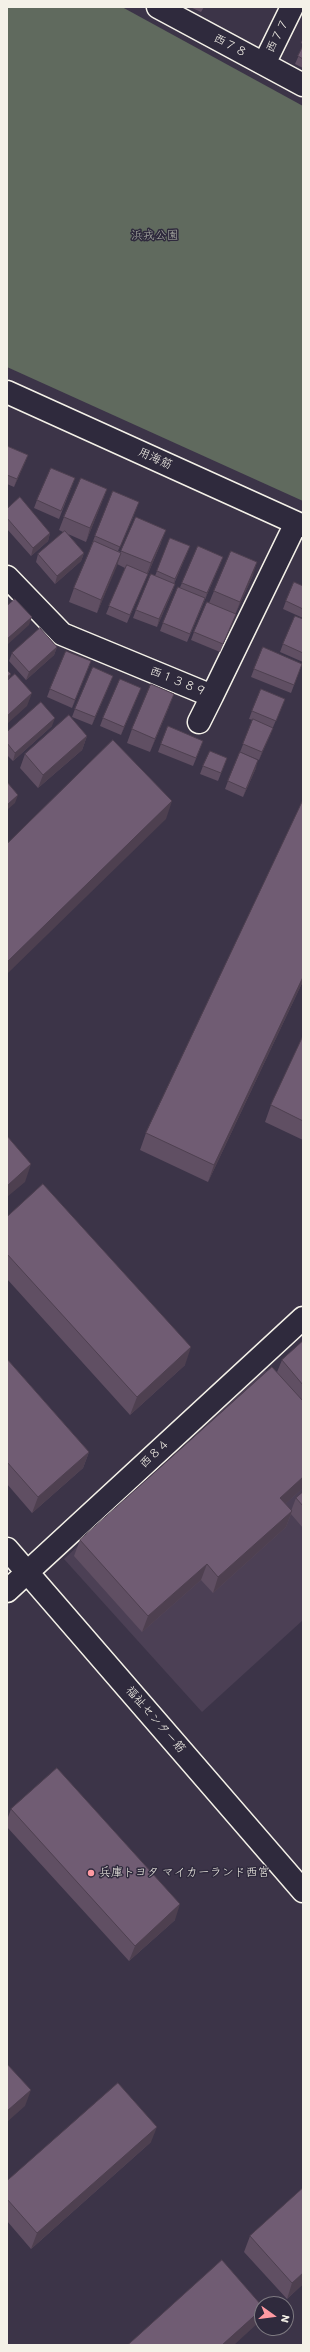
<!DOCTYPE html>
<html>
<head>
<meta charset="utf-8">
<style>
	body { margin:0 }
	#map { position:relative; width:310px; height:2352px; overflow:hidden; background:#3c3448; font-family:Itim,sans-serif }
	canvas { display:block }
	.frame { position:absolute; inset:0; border:8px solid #f4f1e8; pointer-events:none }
	.north { position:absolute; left:254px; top:2296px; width:40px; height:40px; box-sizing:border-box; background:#2f2a3d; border:1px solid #7e7a81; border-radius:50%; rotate:104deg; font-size:11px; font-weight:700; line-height:16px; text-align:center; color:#f4f1e8 }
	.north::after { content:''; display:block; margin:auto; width:14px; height:18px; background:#ff9aa2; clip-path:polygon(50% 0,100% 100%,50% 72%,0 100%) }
</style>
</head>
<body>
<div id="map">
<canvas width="310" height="2352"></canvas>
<div class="frame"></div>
<div class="north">N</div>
</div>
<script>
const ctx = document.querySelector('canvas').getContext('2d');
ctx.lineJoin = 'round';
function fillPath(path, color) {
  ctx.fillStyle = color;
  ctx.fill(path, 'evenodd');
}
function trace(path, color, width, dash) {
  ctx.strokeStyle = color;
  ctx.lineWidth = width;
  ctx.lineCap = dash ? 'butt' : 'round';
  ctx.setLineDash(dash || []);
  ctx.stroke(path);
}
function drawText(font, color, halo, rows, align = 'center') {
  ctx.font = font + ' Itim,"Klee One",sans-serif';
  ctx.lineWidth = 3;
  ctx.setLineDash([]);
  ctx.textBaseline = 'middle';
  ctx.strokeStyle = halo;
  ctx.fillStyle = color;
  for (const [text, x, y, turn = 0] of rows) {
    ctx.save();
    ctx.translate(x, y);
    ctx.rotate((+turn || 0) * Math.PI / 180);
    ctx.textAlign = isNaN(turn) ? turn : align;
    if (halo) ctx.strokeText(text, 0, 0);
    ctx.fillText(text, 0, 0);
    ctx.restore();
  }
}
fillPath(new Path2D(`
	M265,1370L303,1411V1620L202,1712L64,1559Z`), '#4c4055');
fillPath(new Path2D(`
	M7,7H122L303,106V501L7,367Z`), '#606a5e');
const minor = new Path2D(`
	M158,7L303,85
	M264,64L292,7
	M7,392L303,526
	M7,577L62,634L212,696L296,523
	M199,722L212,696
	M7,1549L303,1891
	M7,1591L303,1318`);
trace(minor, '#f4f1e8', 25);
trace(minor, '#2f2a3d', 22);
fillPath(new Path2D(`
	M190,7H204L201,12Z
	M303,37V44L301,43Z
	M303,46V68L295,64Z
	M7,446L28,455L14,487L7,484Z
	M75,478L59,519L34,508L37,500Z
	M107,489L86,542L68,534L84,553L81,561L55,584L36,562L38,554L63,532L59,530L64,517Z
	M7,509L50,533L48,541L31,556L7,529Z
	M134,515L118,551L121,552L136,517L161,543L127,623L106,614L125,568L117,564L97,613L69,602L74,588L91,550L90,549L95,536Z
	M170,538L190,546L174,584H175L172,592L157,627L133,618L136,610L155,576Z
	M223,557L187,642L160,631L163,623L182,583Z
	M253,575L235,615L220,652L191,640L194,632L209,603L214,591Z
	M303,586V618L283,609L286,601Z
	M303,619V662L280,652L283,644Z
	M57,647L54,655L26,680L9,661L12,653Z
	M91,661L72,708L47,697L50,689Z
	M302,664L291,693L251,677L254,669Z
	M113,676L92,725L72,717L75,709Z
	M141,688L121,735L100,726L103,718Z
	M285,699L259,760L240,752L253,720L249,719L252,711Z
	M169,707L150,752L127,743L132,729Z
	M52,726L13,761L7,755V732Z
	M87,736L82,750L38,788L20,768L25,754Z
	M161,744L200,749L193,766L158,752Z
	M227,758L218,781L200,774L203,766Z
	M256,768L243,797L225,789L228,781Z
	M303,981L208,1182L140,1150L146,1133Z
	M303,1036V1140L265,1122L271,1105Z
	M7,1217L185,1365L130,1415L7,1279Z
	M303,1341V1488L285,1504L291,1511L296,1498L303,1492V1528L291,1514L286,1527L213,1593L201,1580L142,1632L74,1556L80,1540L277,1372L282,1360Z
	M7,1359L89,1452L83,1468L32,1513L7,1484Z
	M11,1809L175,1920L129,1961L7,1827V1820Z
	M151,2142L31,2249L7,2221V2181Z
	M303,2188V2284L287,2299L244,2252L250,2236Z`), '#604f63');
fillPath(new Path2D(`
	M28,455L25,463L14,487L17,479Z
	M107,489L102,502L86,542L90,528Z
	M139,502L134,515L115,560L120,547Z
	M166,530L161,543L127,623L151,563Z
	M50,533L48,541L31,556L33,548Z
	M190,546L187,554L172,587L175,579Z
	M84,553L81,561L55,584L57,576Z
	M121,553L117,566L97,613L101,600Z
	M223,557L220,565L204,601L207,593Z
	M257,562L253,575L235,615L240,602Z
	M175,584L172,592L157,627L159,619Z
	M32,617L29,625L7,645V639Z
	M57,647L54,655L26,680L29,672Z
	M91,661L88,669L72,708L75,700Z
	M11,674L8,682L7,683V677Z
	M113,676L110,684L92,725L95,717Z
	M141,688L138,696L121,735L124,727Z
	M32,693L27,706L7,724V716Z
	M174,694L169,707L150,752L155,739Z
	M55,718L52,726L13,761L15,753Z
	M273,728L270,736L259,760L262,752Z
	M87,736L82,750L38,788L43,775Z
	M258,760L256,768L243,797L246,789Z
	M18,795L15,803L7,810V805Z
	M172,801L166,819L7,974V962Z
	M303,977V981L208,1182L214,1165Z
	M31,1164L25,1182L7,1197V1186Z
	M191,1347L185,1365L130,1415L137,1397Z
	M89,1452L83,1468L32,1513L38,1497Z
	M303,1477V1488L274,1514L280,1498Z
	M292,1511L286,1527L213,1593L218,1577Z
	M207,1564L201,1580L142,1632L148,1616Z
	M180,1904L175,1920L129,1961L135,1946Z
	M31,2090L25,2106L7,2122V2111Z
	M157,2127L151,2142L31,2249L37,2233Z
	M303,2273V2284L287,2299L292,2283Z
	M262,2309V2312L258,2323L234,2345H222Z`), '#4e4050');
const building = new Path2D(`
	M303,46V59L298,56Z
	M7,446L28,455L17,479L7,475Z
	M51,468L75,478L61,511L37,500Z
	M81,478L107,489L90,528L64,517Z
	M113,491L139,502L120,547L95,536Z
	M20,497L50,533L33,548L7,518V509Z
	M136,517L166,530L151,563L121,551Z
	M65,531L84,553L57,576L38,554Z
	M170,538L190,546L175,579L157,571Z
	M94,541L121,553L101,600L74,588Z
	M198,546L223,557L207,593L182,583Z
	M231,551L257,562L240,602L214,591Z
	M127,565L148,574L130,615L109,606Z
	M151,574L175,584L159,619L136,610Z
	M294,582L303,586V609L286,601Z
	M178,587L205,598L190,634L163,623Z
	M15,599L32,617L7,639V606Z
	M207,602L236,614L223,644L194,632Z
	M295,616L303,619V653L283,644Z
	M40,628L57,647L29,672L12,653Z
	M263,647L302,664L294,685L254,669Z
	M66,651L91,661L75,700L50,689Z
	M93,667L113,676L95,717L75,709Z
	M7,670L11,674L7,677Z
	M15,674L32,693L7,716V681Z
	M120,679L141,688L124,727L103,718Z
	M151,684L174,694L155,739L132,729Z
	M261,689L285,699L276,721L252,711Z
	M41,702L55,718L15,753L7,743V732Z
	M69,715L87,736L43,775L25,754Z
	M253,719L273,728L262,752L243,744Z
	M168,726L203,741L196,758L161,744Z
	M113,740L172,801L7,962V844Z
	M210,751L227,758L221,773L203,766Z
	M240,752L258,760L246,789L228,781Z
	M7,782L18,795L7,805Z
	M303,800V977L214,1165L146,1133Z
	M303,1036V1121L271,1105Z
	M7,1136L31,1164L7,1186Z
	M43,1184L191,1347L137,1397L7,1254V1217Z
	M303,1341V1385L282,1360Z
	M7,1359L89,1452L38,1497L7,1462Z
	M272,1367L303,1401V1477L280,1498L292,1511L218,1577L207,1564L148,1616L80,1540Z
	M303,1492V1506L296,1498Z
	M57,1768L180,1904L135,1946L11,1809Z
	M7,2064L31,2090L7,2111Z
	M118,2083L157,2127L37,2233L7,2199V2181Z
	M303,2188V2273L292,2283L250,2236Z
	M222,2260L262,2306V2309L222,2345H128Z`);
fillPath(building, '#705c73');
trace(building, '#4e4050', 1);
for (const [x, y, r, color] of [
	[91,1873,4,"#ff9aa2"]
]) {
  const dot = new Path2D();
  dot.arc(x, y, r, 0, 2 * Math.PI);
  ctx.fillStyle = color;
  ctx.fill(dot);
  trace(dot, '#2f2a3d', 1.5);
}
drawText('12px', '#f4f1e8', '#2f2a3d', [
	["西７７",278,36,-63],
	["西７８",230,46,28],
	["用海筋",155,459,24],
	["西１３８９",178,682,22],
	["西８４",155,1454,-43],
	["福祉センター筋",155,1720,49]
]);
drawText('12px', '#b1b4aa', '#2f2a3d', [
	["浜戎公園",155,236]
]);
drawText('12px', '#f4f1e8', '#2f2a3d', [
	["兵庫トヨタ マイカーランド西宮",99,1873]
], 'left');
</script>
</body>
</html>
